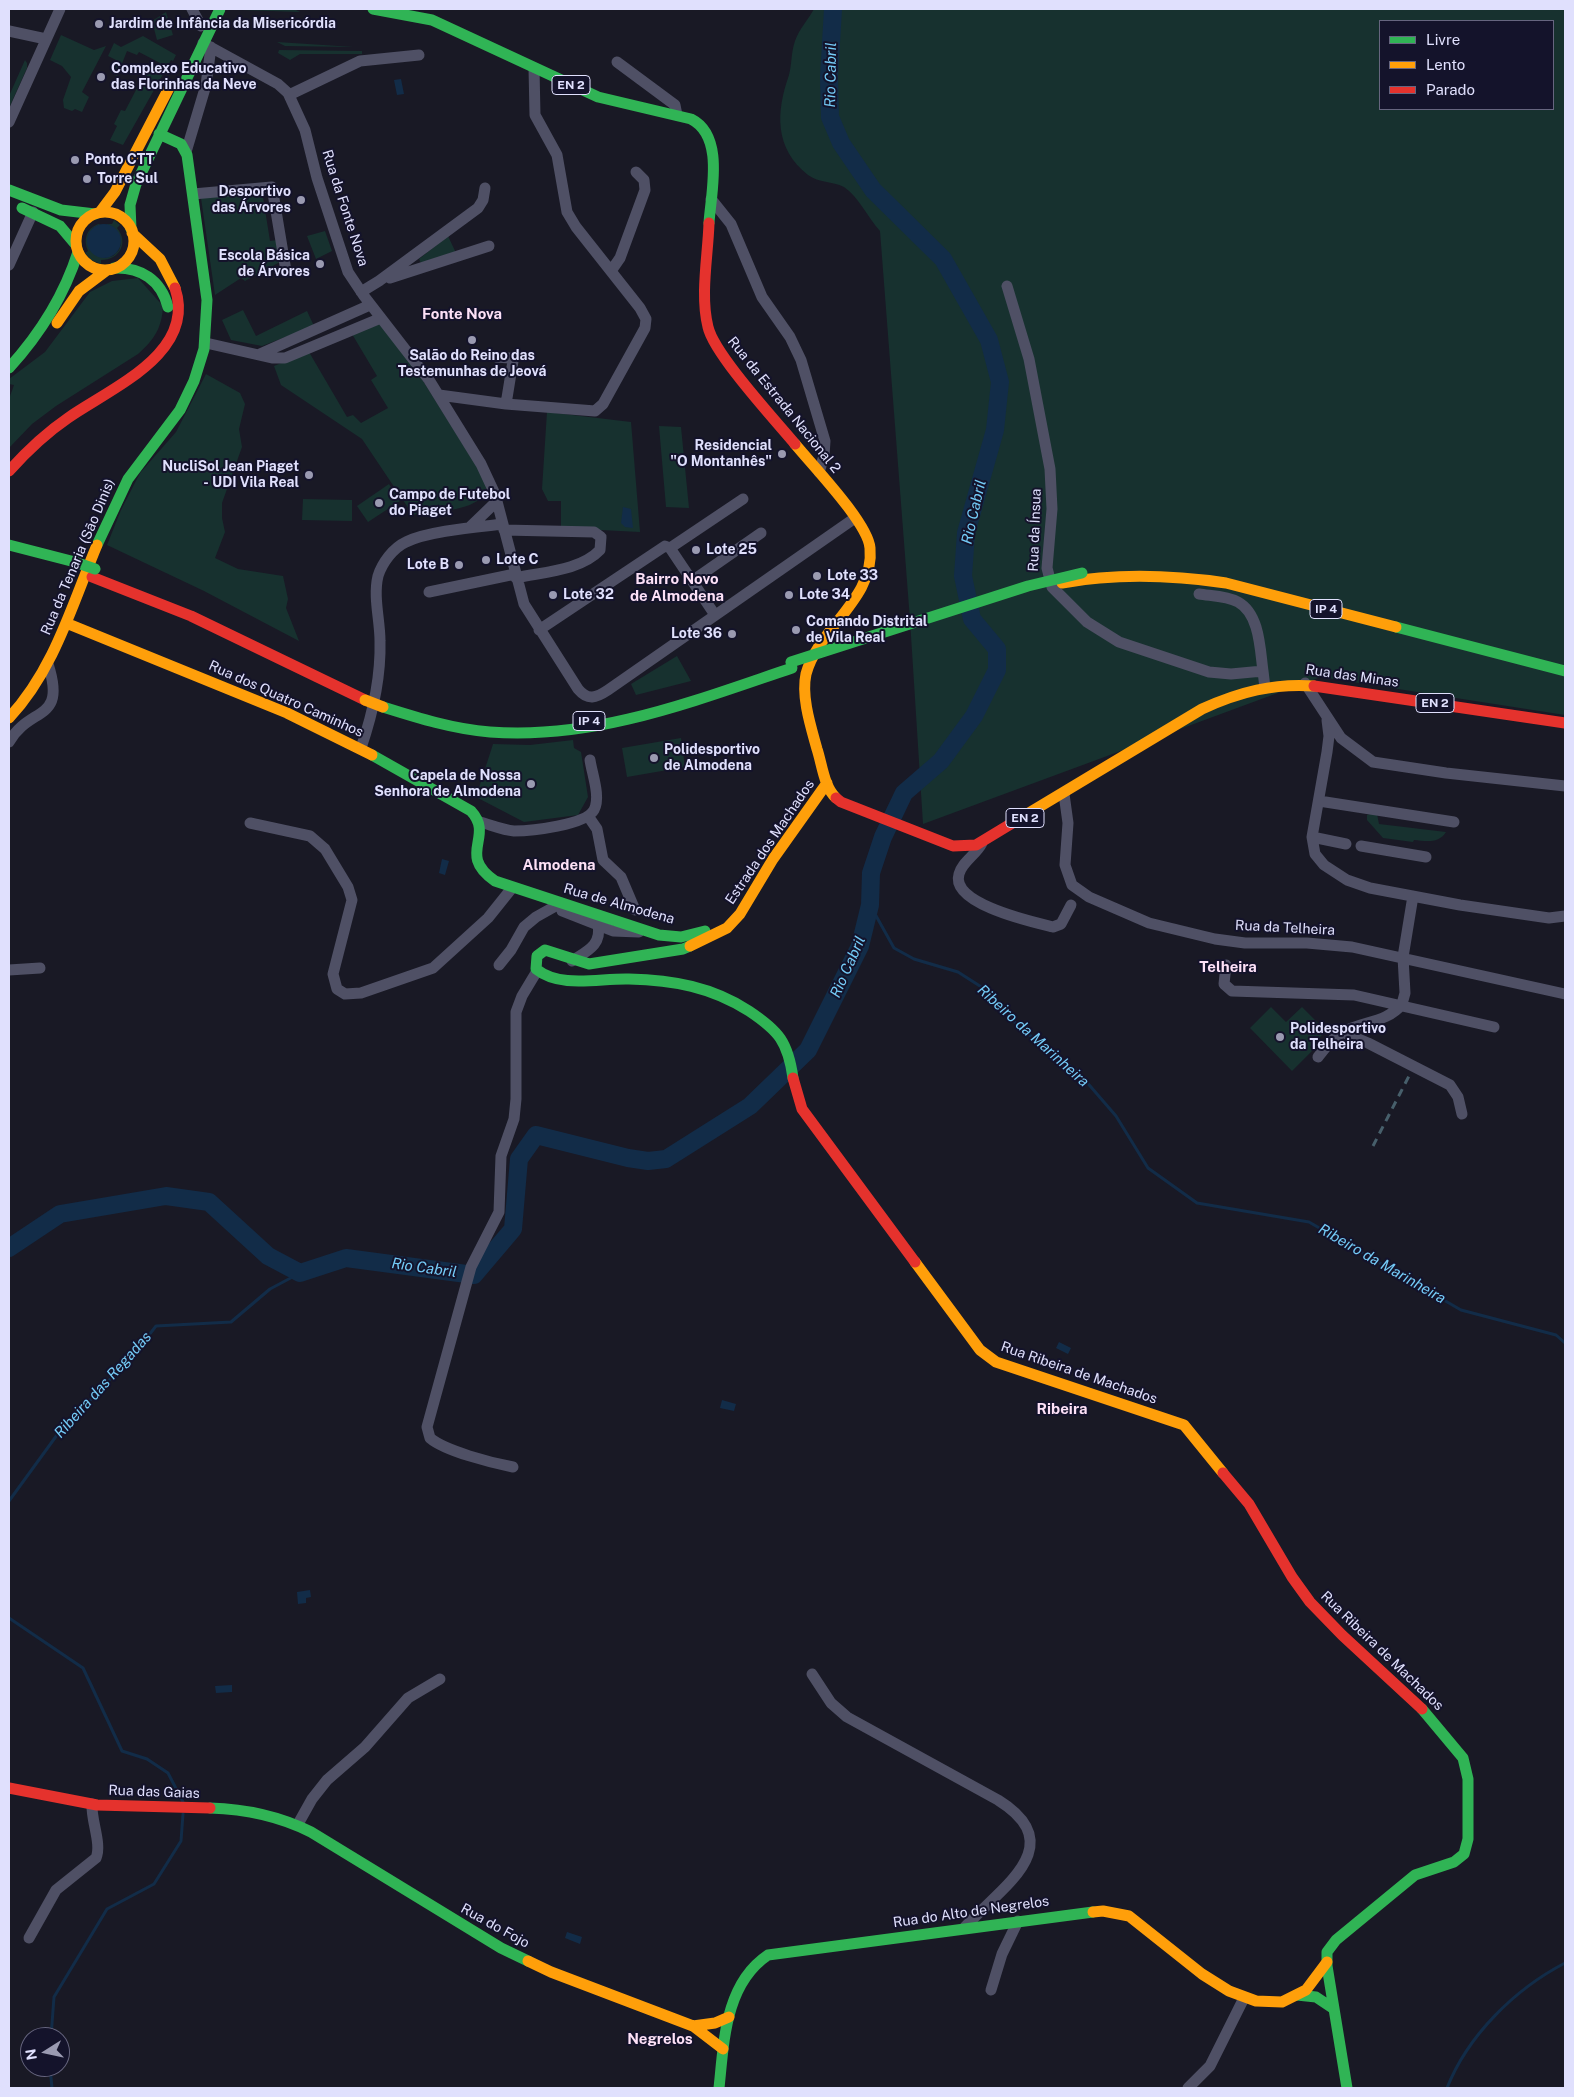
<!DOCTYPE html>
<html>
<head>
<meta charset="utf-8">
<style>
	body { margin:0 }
	#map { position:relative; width:1574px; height:2097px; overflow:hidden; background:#191925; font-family:"Public Sans",sans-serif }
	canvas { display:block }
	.frame { position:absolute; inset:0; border:10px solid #e0e0fd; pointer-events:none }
	.legend { position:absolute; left:1379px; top:20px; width:175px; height:90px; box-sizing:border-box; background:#14132b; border:1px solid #66657f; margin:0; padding:6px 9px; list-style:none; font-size:15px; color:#e0e0fd }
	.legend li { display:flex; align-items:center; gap:10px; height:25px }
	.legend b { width:25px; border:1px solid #66657f }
	.north { position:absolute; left:20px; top:2027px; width:50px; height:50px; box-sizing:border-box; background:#14132b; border:1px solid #66657f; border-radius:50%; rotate:260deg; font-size:14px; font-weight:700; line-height:20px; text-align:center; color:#e0e0fd }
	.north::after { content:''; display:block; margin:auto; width:18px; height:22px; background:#9a9ab1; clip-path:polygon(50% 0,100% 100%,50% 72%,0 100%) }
</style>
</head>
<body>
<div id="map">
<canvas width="1574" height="2097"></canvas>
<div class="frame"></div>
<ul class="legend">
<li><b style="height:6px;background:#30b455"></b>Livre</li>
<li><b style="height:6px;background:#ff9f0a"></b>Lento</li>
<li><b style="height:6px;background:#e5322d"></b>Parado</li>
</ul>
<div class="north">N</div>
</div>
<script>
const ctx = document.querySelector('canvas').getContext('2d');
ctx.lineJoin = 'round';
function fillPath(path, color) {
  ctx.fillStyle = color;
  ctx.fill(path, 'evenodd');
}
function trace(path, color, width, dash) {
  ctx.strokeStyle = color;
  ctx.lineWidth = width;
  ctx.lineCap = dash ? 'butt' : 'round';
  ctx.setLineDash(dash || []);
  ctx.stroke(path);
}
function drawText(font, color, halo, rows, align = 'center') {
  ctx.font = font + ' "Public Sans",sans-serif';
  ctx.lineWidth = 4;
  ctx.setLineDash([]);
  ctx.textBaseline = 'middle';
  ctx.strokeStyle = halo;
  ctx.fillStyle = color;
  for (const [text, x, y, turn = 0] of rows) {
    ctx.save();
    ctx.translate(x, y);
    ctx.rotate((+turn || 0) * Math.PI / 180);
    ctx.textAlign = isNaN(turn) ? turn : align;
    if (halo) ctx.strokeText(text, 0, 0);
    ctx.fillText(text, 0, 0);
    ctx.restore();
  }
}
fillPath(new Path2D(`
	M239,9H294L300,12L242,10Z
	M814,9H1565V715L1321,677L923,824L910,620L880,231C868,218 859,197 844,187C832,181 819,183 808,175C774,148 776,112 789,75C792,64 791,52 795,41C799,29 808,20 814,9ZM1380,21H1553V109H1380Z
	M166,12L173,35L157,40L152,21Z
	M61,35L94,50L106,46L82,92L89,97L82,112L75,109L72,111L64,108L63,100L71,77L62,66L50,60Z
	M143,36L176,55L173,61L171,60L123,145L110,140L117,126L114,124L121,110L125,111L147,69L155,74L160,63L139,52L137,55L127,51L117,76L110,72L116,60L108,56L114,43L121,47Z
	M277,42L354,47L285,46Z
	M279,50L362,51V54H300L290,60L278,53Z
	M25,60L27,63V68L9,108V96Z
	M262,191L270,241L277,240L280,262L245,281L241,278L215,295L201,198Z
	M114,220L120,225L117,228C129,242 120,260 101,260V264L91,260L85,253L88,251C83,240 86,229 98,224H112ZM101,224C115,223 125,237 119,250L113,256L104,258L88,236L93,228Z
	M325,231L332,251L316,259L307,236Z
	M448,236L456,253L421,263L419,259Z
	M138,278L163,306C162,328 154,340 138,354L56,406L32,424L9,448V399L14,385L9,384V379L45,352L90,292L112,281Z
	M243,310L256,336L307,311L314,326L262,346L231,340L222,320Z
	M380,323L413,365L486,481V494C466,514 438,509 413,515L362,439L281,385L274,366L309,352L347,417L353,415L361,423L388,408L371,380L377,376L352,334Z
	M206,374L240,393L245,404L239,429L242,447L222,503V518L225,532L215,558L238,569L283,576L288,599L286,608L299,641L204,591L107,545L121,510L140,473L176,432Z
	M547,412L631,422L640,532L561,528V501H548L542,489Z
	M659,426L681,427L689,508L666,507Z
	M389,484L400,501L368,522L357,506Z
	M303,499L352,500V521L302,520Z
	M677,656L691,681L636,695L631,684Z
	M681,738L685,767L627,777L622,748Z
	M573,740L574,748L581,752L588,797L578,815L524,822L476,797L493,744L530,745Z
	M1370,814H1377L1379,824L1446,832C1439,844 1425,841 1414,840L1413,842L1383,838L1367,820V815Z
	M1271,1007L1286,1022L1302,1007L1326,1031L1310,1047L1313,1050L1292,1071L1250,1028Z`), '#17312f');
fillPath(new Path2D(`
	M401,79L404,94L397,95L394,80Z
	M87 241a17 17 0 1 1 34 0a17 17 0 1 1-34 0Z
	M623,507L631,509L633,528L625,527L621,523Z
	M442,859L449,861L445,875L439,873Z
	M1059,1342L1071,1348L1068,1354L1056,1348Z
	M722,1400L736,1404L734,1411L720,1408Z
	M310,1590L311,1597L306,1598V1603L298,1604L297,1592Z
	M232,1685V1692L216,1693L215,1686Z
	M567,1932L582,1937L580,1944L565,1938Z`), '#122c48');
trace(new Path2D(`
	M870,905L894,948L914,959L958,972L983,988L1019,1027L1078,1072L1116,1116L1148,1168L1197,1203L1309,1222L1461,1310L1556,1335L1565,1343
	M9,1501L57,1435L135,1353L156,1326L231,1322L270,1289L300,1273
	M9,1618L83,1668L122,1751L147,1759L168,1773L183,1802
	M51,2037L54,1997L107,1909L154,1884L181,1841L183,1814
	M50,2067L52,2088
	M1447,2088C1468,2035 1515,1989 1565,1963`), '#122c48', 3);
trace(new Path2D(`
	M9,1248L60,1214L166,1196L209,1202L268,1256L300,1273L346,1258L474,1275L513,1229L519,1159L536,1135L628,1158L648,1161L666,1159L750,1106L808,1050L860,946L870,905L871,873L883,837L904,793L941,761L974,716L997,670V649L972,619L963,576L966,533L995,430L1000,382L989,340L943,259L873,190L841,143L830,117L829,77L833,9`), '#122c48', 18);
trace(new Path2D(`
	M192,9L201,26
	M9,31L46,39
	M203,43L278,84L288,93L305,130L317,178L348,272L364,296L429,380L481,464L495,494L524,604L578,689C588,701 596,698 608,690L855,518
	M617,62L675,105L677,115
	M289,95L360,61L419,55
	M9,122L60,9
	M186,152L206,85L211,47
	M193,194L272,187L286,271
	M711,199L731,224L762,297L790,337L801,360L825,441L824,456L819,472
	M9,265L33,212
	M611,271L620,258L645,190L644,180L636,172
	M390,278L489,246
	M1007,286L1029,359L1050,469L1052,509L1047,568L1052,587L1087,622L1119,642L1209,672L1231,674L1263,671L1265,688
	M361,292L379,281L478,208L483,200L485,188
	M206,343L272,358H285L381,318
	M260,354L370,305
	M496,357L509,358L513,361L506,404
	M439,395L506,404L595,411L603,404L645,328L646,319L640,308L576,227L567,212L557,155L535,115L534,68
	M469,528L497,501
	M504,530L594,532L601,537L600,550C580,571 542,572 516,578
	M670,548L743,499
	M692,581L761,533
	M429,592L515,574
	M1199,594C1212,596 1227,596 1238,602C1260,614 1260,650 1263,671
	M539,630L665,546L670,548L715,615
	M1305,683L1341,738L1373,762L1446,773L1565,786
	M1327,720L1329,736L1327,752L1312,837L1315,854L1324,865L1347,880L1370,888L1460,905L1549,918L1565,916
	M9,742C30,705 67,723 48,664
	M361,748C373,713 381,678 380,641C380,620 373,597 378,576C382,563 393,548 406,542C428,531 478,527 503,524
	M1064,794L1068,823L1065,865L1072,885L1089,897L1149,923L1215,939L1245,943H1307L1352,947L1565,994
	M1319,801L1454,822
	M588,816L597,829L603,860L621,877L635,910
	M480,822C491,825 503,830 514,831C531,831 586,825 594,810C601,797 592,774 590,760
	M250,823L310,836L325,849L348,887L352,900L333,974L337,989L345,994L361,993L433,968L488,918L512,888
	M1312,837L1346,844
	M982,843C976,855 962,862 959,874C950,904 1033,922 1053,927L1061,924L1071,905
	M1361,846L1426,857
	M562,911L613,931L639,932
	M572,961C587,951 602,945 598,925
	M499,965L511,950L524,927L536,917L561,903
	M1226,965L1224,984L1232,991L1354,995L1494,1027
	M9,970L40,968
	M1342,1032L1368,1043L1450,1085L1458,1097L1462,1114
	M1318,1057C1325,1048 1332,1038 1343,1032C1362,1021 1387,1023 1402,1004L1405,993L1403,957L1413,896
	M513,1467C492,1463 445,1451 430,1438L427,1427L471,1267L499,1212L501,1156L514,1119L516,1099V1012L522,996L537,971
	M812,1674L831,1703L847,1717L998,1800C1072,1846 1000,1888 965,1927
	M298,1824L312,1799L327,1780L365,1747L408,1698L440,1679
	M29,1938L56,1890L96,1858C102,1844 91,1821 92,1804
	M991,1990L1002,1954L1018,1921
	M1188,2088L1210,2066L1244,1998`), '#4f5065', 11);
trace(new Path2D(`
	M373,9L432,20L598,97L691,119C725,136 711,192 709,223
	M9,190L61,210L95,214
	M22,208L60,226L76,245
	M131,229L130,205L136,184L220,9
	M114,268C141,267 161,280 168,307
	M9,368C40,334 64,296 78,252
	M9,545L75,562
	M97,545L128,479L180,410L194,381L204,349L207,300L187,155L181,144L159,134
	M1396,627L1565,671
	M383,707C418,718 453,729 490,732C595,740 694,701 792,668
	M372,755L471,811C495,837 456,854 495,881L659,935L681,937L705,931
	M690,946L683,949L589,964L545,950L537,956L536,969C561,989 599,978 629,979C673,980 712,987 749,1011C779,1031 788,1042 793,1078
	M210,1808C246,1809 279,1816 311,1832L501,1948L528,1961
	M1297,1995L1316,1997L1334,2009
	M719,2088C724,2041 725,1984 768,1955L1093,1912
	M1347,2088L1327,1966V1952L1336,1940L1415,1875L1454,1862L1464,1854L1468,1839V1779L1463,1758L1422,1709`), '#30b455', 11);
trace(new Path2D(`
	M100,212L115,192L170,86
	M76 241a29 29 0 1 1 58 0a29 29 0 1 1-58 0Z
	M132,233L160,259L175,288
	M57,323L79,291L107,270
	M795,444C813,466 868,523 870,548C875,599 818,628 806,674C801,697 811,727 817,749C822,764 824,787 836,798
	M1062,583C1117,573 1171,575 1226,583L1396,627
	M66,623L287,713L372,755
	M9,718C54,670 72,605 97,545
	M1014,822L1202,709C1239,692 1274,683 1314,686
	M690,946L727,928L740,914L773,859L827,783
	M915,1262L980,1350L996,1362L1184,1425L1223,1473
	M1093,1912L1103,1911L1129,1916L1202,1974L1229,1991L1256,2001L1282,2002L1306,1990L1327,1962
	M528,1961L551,1972L693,2026L723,2049
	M693,2026L715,2023L729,2017`), '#ff9f0a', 11);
trace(new Path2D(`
	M709,223C708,256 700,295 708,327C714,354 775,420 795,444
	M9,471C27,451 46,433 68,418C111,388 197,353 175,288
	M92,577L191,616L365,700
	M1314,686L1565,723
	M836,798L841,802L953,846L976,845L1014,822
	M793,1078L802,1109L915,1262
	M1223,1473L1249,1504L1292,1577L1310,1602L1342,1635L1422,1709
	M9,1788L97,1805L210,1808`), '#e5322d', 11);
trace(new Path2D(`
	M1373,1146L1410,1074`), '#475f6b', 3, [8, 6]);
trace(new Path2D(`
	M75,562L95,569
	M791,662L1028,586L1082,573`), '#30b455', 11);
trace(new Path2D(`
	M365,700L383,707`), '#ff9f0a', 11);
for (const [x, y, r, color] of [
	[99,24,5,"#9a9ab1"],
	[101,77,5,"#9a9ab1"],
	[75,160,5,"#9a9ab1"],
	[87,179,5,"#9a9ab1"],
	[301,200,5,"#9a9ab1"],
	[320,264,5,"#9a9ab1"],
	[472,340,5,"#9a9ab1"],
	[782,454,5,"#9a9ab1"],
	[309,475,5,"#9a9ab1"],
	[379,503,5,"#9a9ab1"],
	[696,550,5,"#9a9ab1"],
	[486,560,5,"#9a9ab1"],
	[459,565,5,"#9a9ab1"],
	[817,576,5,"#9a9ab1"],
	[553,595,5,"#9a9ab1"],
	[789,595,5,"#9a9ab1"],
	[796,630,5,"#9a9ab1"],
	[732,634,5,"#9a9ab1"],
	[654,758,5,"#9a9ab1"],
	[531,784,5,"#9a9ab1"],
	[1280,1037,5,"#9a9ab1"]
]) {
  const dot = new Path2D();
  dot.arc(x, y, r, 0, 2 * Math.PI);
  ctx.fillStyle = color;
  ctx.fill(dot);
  trace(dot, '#14132b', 2);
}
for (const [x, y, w] of [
	[571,85,38],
	[1326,609,32],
	[1435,703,38],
	[589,721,32],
	[1025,818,38]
]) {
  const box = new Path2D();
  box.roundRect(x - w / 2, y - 9.5, w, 19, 4);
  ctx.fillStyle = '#14132b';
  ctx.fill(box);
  trace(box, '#e0e0fd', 1);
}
drawText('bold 12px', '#e0e0fd', null, [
	["EN 2",571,85],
	["IP 4",1326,609],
	["EN 2",1435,703],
	["IP 4",589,721],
	["EN 2",1025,818]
]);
drawText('bold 14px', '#e0e0fd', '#14132b', [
	["Jardim de Infância da Misericórdia",109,24],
	["Complexo Educativo",111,69],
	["das Florinhas da Neve",111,85],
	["Ponto CTT",85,160],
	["Torre Sul",97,179],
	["Desportivo",291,192,"right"],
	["das Árvores",291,208,"right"],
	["Escola Básica",310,256,"right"],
	["de Árvores",310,272,"right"],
	["Salão do Reino das",472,356,"center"],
	["Testemunhas de Jeová",472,372,"center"],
	["Residencial",772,446,"right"],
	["\"O Montanhês\"",772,462,"right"],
	["NucliSol Jean Piaget",299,467,"right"],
	["- UDI Vila Real",299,483,"right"],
	["Campo de Futebol",389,495],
	["do Piaget",389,511],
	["Lote 25",706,550],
	["Lote C",496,560],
	["Lote B",449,565,"right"],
	["Lote 33",827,576],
	["Lote 32",563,595],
	["Lote 34",799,595],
	["Comando Distrital",806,622],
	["de Vila Real",806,638],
	["Lote 36",722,634,"right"],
	["Polidesportivo",664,750],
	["de Almodena",664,766],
	["Capela de Nossa",521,776,"right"],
	["Senhora de Almodena",521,792,"right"],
	["Polidesportivo",1290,1029],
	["da Telheira",1290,1045]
], 'left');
drawText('14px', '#e0e0fd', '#14132b', [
	["Rua da Fonte Nova",345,208,72],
	["Rua da Estrada Nacional 2",784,405,51],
	["Rua da Ínsua",1035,530,-88],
	["Rua da Tenaria (São Dinis)",78,557,-67],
	["Rua das Minas",1352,676,8],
	["Rua dos Quatro Caminhos",286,699,24],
	["Estrada dos Machados",770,842,-56],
	["Rua de Almodena",619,904,16],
	["Rua da Telheira",1285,928,3],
	["Rua Ribeira de Machados",1079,1373,19],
	["Rua Ribeira de Machados",1382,1651,44],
	["Rua das Gaias",154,1792,2],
	["Rua do Alto de Negrelos",971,1912,-8],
	["Rua do Fojo",495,1926,29]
]);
drawText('italic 15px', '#74cbf7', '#14132b', [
	["Rio Cabril",831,75,-89],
	["Rio Cabril",974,512,-77],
	["Rio Cabril",848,967,-66],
	["Ribeiro da Marinheira",1033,1036,42],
	["Ribeiro da Marinheira",1382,1264,30],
	["Rio Cabril",424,1268,8],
	["Ribeira das Regadas",103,1385,-48]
]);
drawText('bold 15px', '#fde1f7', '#14132b', [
	["Fonte Nova",462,314],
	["Bairro Novo",677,579],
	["de Almodena",677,596],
	["Almodena",559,865],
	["Telheira",1228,967],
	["Ribeira",1062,1409],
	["Negrelos",660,2039]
]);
</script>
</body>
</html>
